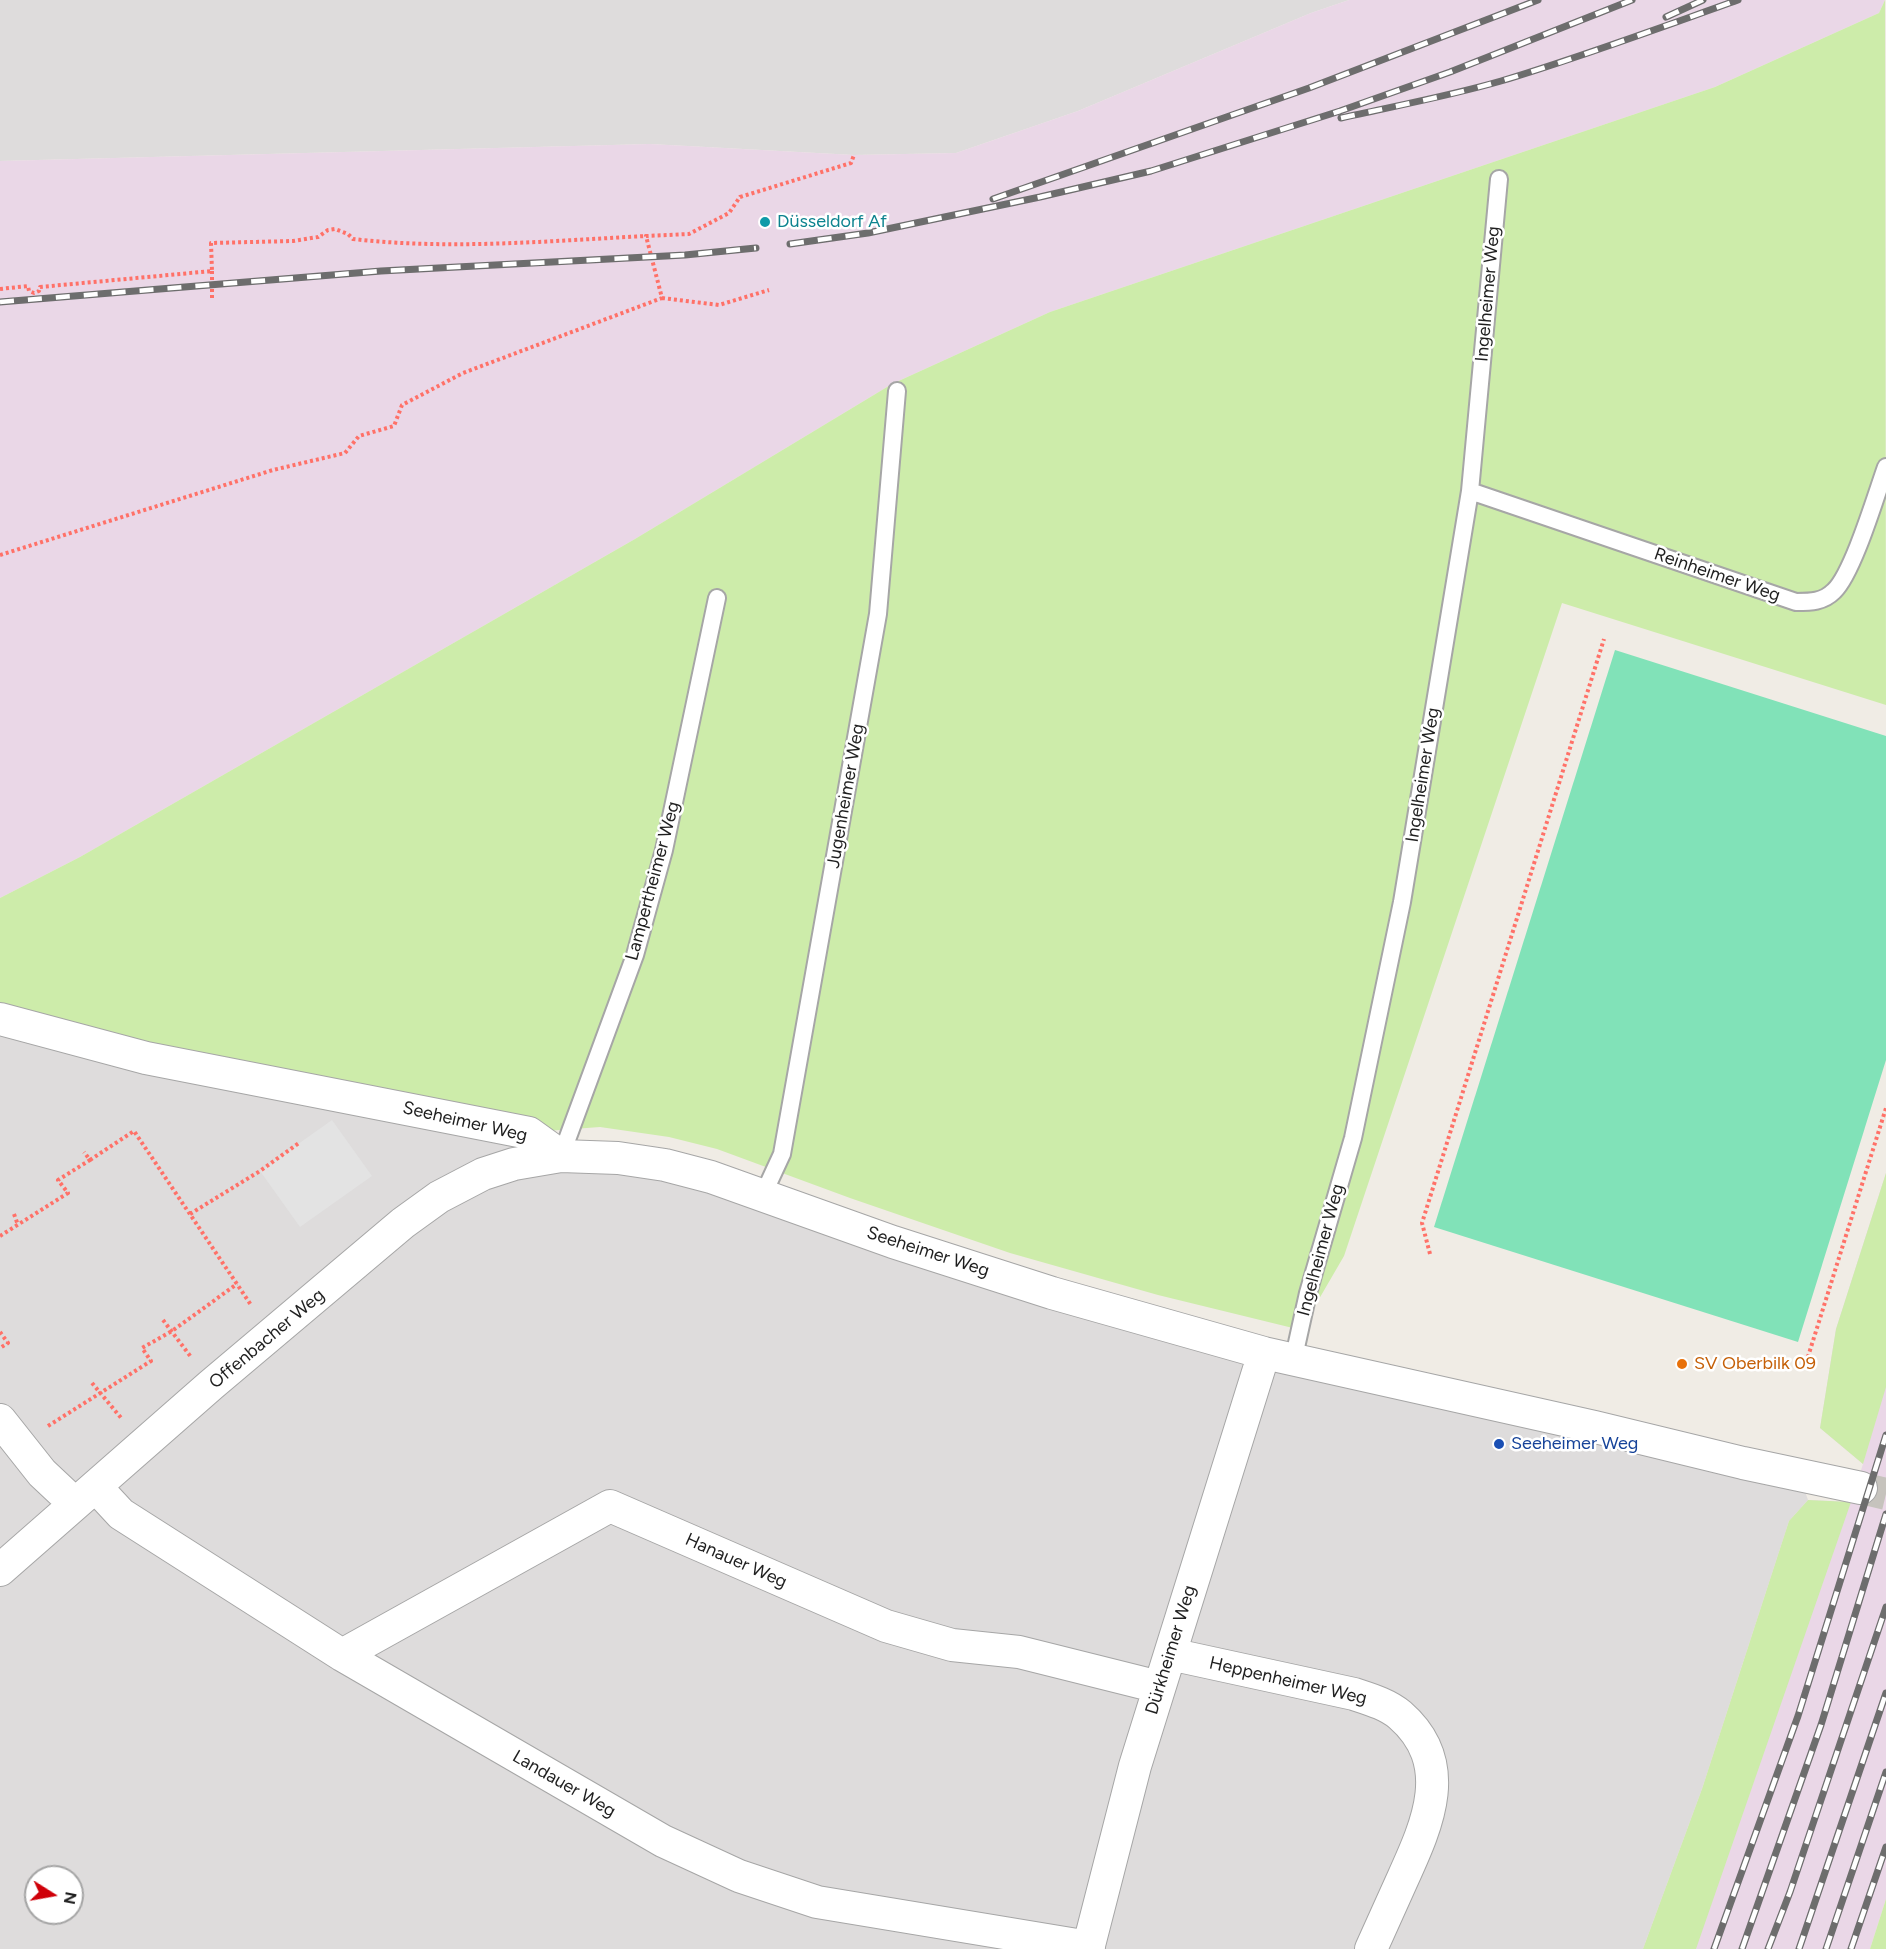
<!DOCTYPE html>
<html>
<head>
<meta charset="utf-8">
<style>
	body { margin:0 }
	#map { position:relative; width:1886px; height:1949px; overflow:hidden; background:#f0ece5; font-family:Figtree,sans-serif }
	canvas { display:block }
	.north { position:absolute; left:24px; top:1865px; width:60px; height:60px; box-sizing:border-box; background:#fff; border:2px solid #a5a5a5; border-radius:50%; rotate:101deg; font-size:16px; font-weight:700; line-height:24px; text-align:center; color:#1f1f1f }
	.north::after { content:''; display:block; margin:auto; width:21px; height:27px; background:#cf0009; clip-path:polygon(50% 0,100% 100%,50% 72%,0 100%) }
</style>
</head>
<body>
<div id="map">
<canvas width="1886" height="1949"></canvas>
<div class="north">N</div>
</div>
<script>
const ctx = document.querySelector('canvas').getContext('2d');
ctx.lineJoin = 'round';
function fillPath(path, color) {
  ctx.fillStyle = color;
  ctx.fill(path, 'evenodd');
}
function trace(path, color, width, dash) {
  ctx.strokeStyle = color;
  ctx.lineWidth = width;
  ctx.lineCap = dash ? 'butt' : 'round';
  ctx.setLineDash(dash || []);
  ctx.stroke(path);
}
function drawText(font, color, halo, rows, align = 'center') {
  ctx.font = font + ' Figtree,sans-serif';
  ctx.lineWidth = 5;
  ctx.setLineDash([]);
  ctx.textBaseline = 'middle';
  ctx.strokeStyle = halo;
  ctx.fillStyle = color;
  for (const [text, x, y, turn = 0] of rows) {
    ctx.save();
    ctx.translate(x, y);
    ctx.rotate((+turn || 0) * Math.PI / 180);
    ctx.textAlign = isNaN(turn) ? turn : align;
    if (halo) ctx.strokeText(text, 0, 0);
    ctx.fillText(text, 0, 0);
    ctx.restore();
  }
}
fillPath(new Path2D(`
	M0,0H1349L1311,13L1078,111L956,153L854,155L650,144L0,161Z
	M0,1018L554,1154L483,1172L0,1567Z
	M617,1160L892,1243L1800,1477L1808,1500L1789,1521L1702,1789L1643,1949H0V1572L482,1176ZM36,1877H72V1913H36Z`), '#dedcdc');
fillPath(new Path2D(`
	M1349,0H1885L1879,13L1715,87L1050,312L892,384L635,539L80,857L0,898V161L650,144L854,155L956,153L1078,111L1311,13Z
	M1886,1173V1899L1870,1949H1643L1702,1789L1789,1521L1808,1500L1851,1502L1863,1464L1820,1428L1836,1329Z`), '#ead7e7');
fillPath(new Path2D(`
	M1885,0L1886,705L1562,603L1344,1256L1301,1330L1158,1295L1010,1253L850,1198L717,1149L669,1137L600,1127L546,1131L0,1018V898L80,857L635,539L892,384L1050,312L1715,87L1879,13Z
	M1886,1173V1387L1863,1464L1820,1428L1836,1329Z
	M1808,1500L1851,1502L1696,1949H1643L1702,1789L1789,1521Z
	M1886,1899V1949H1870Z`), '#cdecaa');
fillPath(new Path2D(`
	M1615,650L1886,736V1060L1798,1342L1434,1227Z`), '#81e2b8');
fillPath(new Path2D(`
	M332,1120L372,1176L300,1227L260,1171Z`), '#e3e3e3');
trace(new Path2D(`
	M1861,1488L1886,1494`), '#c6c3bd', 32, [32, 16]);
const service = new Path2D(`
	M1470,491L1796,602C1811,602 1823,602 1834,591C1853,573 1876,495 1886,467
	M561,1156L635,955L664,850L717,598
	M763,1195L782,1154L878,614L897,391
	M1293,1361L1308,1293L1353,1138L1402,902L1470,491L1499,179`);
const minor = new Path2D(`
	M0,1019L146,1058L529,1133L561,1156
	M0,1420L42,1473L75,1504
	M96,1487L121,1514L342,1655L663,1841L739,1876L817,1902L1089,1947
	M0,1570L211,1385L403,1223L439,1197L483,1174L514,1164L561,1156L618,1158L665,1165L711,1177L893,1242L1052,1293L1264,1353L1595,1427L1743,1463L1861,1488
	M1170,1654L1354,1694C1369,1699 1387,1704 1400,1715C1455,1763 1428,1823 1403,1878C1392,1902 1382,1925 1371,1949
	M342,1655L610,1506L886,1626L952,1645L1019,1652L1159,1687
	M1088,1949L1135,1766L1264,1353`);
trace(service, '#a6a6a6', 20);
trace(minor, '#a6a6a6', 34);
trace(new Path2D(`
	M212,271V299
	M0,289L28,286L29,291L34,293L39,291L40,287L212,271L211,243L293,241L318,237L328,230L335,229L348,234L353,239C450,250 548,241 646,236
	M662,298L719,305L769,290
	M0,555L273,470L345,453L359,436L394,426L402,405L463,373L662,298L646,236L689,234L729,213L740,197L851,163L854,155
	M90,1160L134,1131L251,1305
	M14,1214L18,1225
	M190,1214L260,1171L299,1143
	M0,1236L68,1193L58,1180L90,1160L84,1152
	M1430,1254L1422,1223L1604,639
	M163,1320L191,1357
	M0,1332L8,1343L0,1348
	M1806,1363L1886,1108
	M92,1383L122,1419
	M48,1426L151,1361L142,1348L172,1331L237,1284`), '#ff7168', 4, [3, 3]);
trace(service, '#fff', 16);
trace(minor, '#fff', 32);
const rail = new Path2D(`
	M1666,17L1703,0
	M1341,118C1395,106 1449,96 1501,81C1581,57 1659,28 1738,0
	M993,199L1309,88L1538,0
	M790,244L868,233L1040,197L1151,171L1340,111L1450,72L1632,0
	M0,302L381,271L685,255L756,248
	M1714,1949L1798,1716L1886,1435
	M1742,1949L1821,1725L1886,1514
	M1768,1949L1790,1892L1886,1607
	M1799,1949L1886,1693
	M1826,1949L1886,1772
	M1851,1949L1886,1847`);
trace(rail, '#6d6d6d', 7);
trace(rail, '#fff', 4.5, [14]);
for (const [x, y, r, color] of [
	[765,222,6,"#0f9aa8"],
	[1682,1364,6,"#e8710a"],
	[1499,1444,6,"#1a4fb4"]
]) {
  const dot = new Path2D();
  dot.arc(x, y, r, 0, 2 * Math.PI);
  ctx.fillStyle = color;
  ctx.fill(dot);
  trace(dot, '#fff', 2);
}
drawText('18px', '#0d838f', '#fff', [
	["Düsseldorf Af",777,222]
], 'left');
drawText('18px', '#1f1f1f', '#fff', [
	["Ingelheimer Weg",1488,294,-85],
	["Reinheimer Weg",1717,575,19],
	["Ingelheimer Weg",1423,775,-81],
	["Jugenheimer Weg",846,796,-80],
	["Lampertheimer Weg",653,881,-75],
	["Seeheimer Weg",465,1122,13],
	["Ingelheimer Weg",1321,1250,-75],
	["Seeheimer Weg",928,1252,18],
	["Offenbacher Weg",267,1339,-40],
	["Hanauer Weg",736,1561,24],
	["Dürkheimer Weg",1171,1650,-73],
	["Heppenheimer Weg",1288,1681,13],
	["Landauer Weg",564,1784,30]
]);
drawText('18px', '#c56008', '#fff', [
	["SV Oberbilk 09",1694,1364]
], 'left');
drawText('18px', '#164399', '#fff', [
	["Seeheimer Weg",1511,1444]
], 'left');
</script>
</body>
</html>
